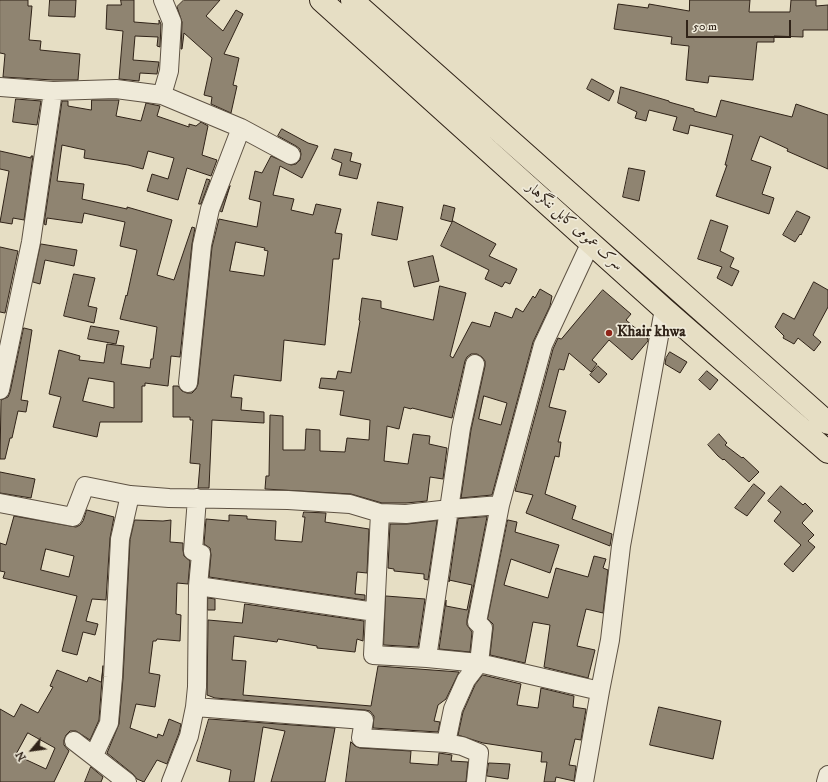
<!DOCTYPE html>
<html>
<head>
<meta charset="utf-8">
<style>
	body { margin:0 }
	#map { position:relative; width:828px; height:782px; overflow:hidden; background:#e6dec4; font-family:"IM FELL DW Pica",serif }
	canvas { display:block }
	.north { position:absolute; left:12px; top:730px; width:40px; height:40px; -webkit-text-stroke:3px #efead9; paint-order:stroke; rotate:241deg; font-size:11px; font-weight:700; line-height:16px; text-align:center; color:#302318 }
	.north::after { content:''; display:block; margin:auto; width:14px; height:18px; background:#302318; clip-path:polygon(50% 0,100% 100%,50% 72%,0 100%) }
	.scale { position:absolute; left:686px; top:20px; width:105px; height:18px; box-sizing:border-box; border:2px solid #302318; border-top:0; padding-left:5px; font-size:12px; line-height:14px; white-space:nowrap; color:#302318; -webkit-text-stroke:3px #efead9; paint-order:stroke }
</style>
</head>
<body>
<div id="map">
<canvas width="828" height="782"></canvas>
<div class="north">N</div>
<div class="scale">50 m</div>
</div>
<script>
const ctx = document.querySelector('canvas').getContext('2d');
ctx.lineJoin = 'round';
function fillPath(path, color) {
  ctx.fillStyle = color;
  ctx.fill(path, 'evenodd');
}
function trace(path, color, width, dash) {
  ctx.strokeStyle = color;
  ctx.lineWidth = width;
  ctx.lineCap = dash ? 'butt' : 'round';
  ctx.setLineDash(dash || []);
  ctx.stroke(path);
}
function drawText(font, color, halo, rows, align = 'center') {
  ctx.font = font + ' "IM FELL DW Pica",Amiri,serif';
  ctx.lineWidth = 3.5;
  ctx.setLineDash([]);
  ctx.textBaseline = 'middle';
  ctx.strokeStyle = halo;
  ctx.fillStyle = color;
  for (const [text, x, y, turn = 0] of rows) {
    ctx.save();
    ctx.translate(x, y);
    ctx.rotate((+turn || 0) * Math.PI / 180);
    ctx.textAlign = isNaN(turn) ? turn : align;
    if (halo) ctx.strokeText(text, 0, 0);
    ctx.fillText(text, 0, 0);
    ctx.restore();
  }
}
const building = new Path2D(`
	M0,0H28V6H32L29,40L41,41L40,50L80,54L78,80H53L3,77L5,54L0,53Z
	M50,0H76L75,17L49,16Z
	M121,0H134V22L159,24V20L161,24L160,47L157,46L158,37L135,36L133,60L159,62L157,74L140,73L139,81L119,79L123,31L106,29L107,5H121Z
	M184,0H220L206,16L223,31L236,10L243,14L224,54L239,58L233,85L237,86L231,113L211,104L212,97L204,95L212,58L184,33L182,49H181L182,22L177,7Z
	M690,0H750L749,12H790L791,0H816V6L828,5V30H803V37L774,36V42H757L753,80L709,76L708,83L686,80L689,46L671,44L672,37L614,29L618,4L648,8L649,4L689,11Z
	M592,79L614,91L609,101L587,89Z
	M621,87L669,101V102L694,109V111L716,117L721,100L792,117L796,104L828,115V169L787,151L788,149L760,136L751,160L771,167L762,194L774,198L769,214L716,196L727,165H725L733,135L690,125L688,134L673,130L677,117L649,110L646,121L635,118L637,112L618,103Z
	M16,99L41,101L37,125L13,122Z
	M92,100H119L116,116L141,121L146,103L160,106L157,116L189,127V124L196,126L201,122L208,126L202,155L217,160L211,176L187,168L178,200L147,191L152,174L168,179L174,158L148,151L143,169L128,165L84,158L85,150L62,145L57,181L84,184L82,199L127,209V207L172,220L157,275L174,280L192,227L195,228L192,244L180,357L171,356L168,386L145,383V386H142V422H100L97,437L53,427L61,397L49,394L59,350L80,356L79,360L104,363L107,344L124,346L121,364L150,368L151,359H153L157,327L120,319L126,295L127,296L137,250L120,246L125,222L84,213L82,223L47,218L46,225L44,224L62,101H68V106L91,110ZM89,378L114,382V408L83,401Z
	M282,129L308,143L318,146L302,178L280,166L273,195L294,199L291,210L313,215L316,204L341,209L335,233L342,234L339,259H333L325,345L284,340L281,381L234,375L231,397L242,398L241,410L264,412V423L212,420L209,488H198L200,464L190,463L193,420H190V417H173V386H178L182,391L187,393H192L196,389L198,384L212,247L219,219L257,227L261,202L249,199L255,171L262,173L271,156L291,165L296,164L300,160L301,154L300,149L296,146L278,136ZM236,242L265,248L264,250L268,251L264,276L230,271Z
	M335,149L352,153L350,161L361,164L357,179L339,175L342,163L332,159Z
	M0,151L31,158V156H33L24,220L13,218L12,224L0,222L9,171L0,169Z
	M629,168L645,171L639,201L623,197Z
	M207,179L210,180L201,204H199Z
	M230,186L222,212L220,211Z
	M378,202L403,207L397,240L372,235Z
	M444,205L455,208L452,222L441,219Z
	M797,211L810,217L801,235L800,234L795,242L783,235Z
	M711,220L728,226L720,251L734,258L730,267L739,271L732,286L717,278L722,267L698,259Z
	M453,221L496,244L489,256L517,269L510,284L505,282L502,287L485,279L489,270L441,246Z
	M41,244L77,250L74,266L45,260L40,284L33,282Z
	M0,247L18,251L5,313L0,312Z
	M433,256L439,281L414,287L408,262Z
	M74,274L95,278L88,306L97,308L94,323L64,316Z
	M814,282L828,290V307L813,335L821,342L814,351L798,338L794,344L783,338L784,336L775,327L783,313L794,319Z
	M440,286L466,293L450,356L453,358L472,322L490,327L495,312L512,318L516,308L523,312L533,296L535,298L540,289L552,296L550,306L533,342L492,495L461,498L471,430L485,366V361L482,357L477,354H471L467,357L465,361L452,418L412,408L411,409L404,407L399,429L387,426L384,461L408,464L413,434L430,436L429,444L447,448L443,479L430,477L427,501L406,503H382L351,494L265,489L266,476H269L270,415L283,416V450H305L306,429L320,430V451L345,452L347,438L369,440L370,420L340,415L344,391L319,388L321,378L336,379L338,371L351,373L360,321L359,320L362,298L381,301V308L433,320ZM484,396L507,403L501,425L479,419Z
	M603,290L631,314L626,320L648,339V341L632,360L609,340L592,360L597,364L591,372L569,353L564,370L559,369L549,407L566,411L558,442H561L559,457L555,456L545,494L576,506L572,519L612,534L610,546L526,513L533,495L515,491L553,349L558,338L561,339Z
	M91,326L119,331L116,344L88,339Z
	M24,328L32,330L21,400L28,401L26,412L18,411L12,438H10L5,459H0L1,400L8,397L10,392Z
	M670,352L687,362L680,373L665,364L666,358Z
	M598,366L607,374L599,383L590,375Z
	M707,371L718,380L710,390L699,380Z
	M719,434L727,443L725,445L742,458L743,457L759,472L749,482L724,459L723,460L718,456L708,445Z
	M0,472L35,479L31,498L0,493Z
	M754,484L765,493L747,516L735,508Z
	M781,486L803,505L805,503L813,511L802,523L814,535L808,541L815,547L793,572L784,564L801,545L774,521L781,512L768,501Z
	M87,510L114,517L110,538L106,600L92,599L86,621L98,624L95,635L83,632L77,655L62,651L77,596L3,578L5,572L0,571V543L6,545L14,516L76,527L80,525L83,521ZM46,549L74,556L69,577L41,570Z
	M304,512L326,513L325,522L369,529L367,573L357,572L355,594L365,595V600L209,577L211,555L210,548L204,544L206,519L229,521V515L247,516V519L276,521L275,540L302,542L305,517H303Z
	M487,517L467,620V625L472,632L470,652L439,649L446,600V606L467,610L472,585L449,580V582L458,519Z
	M135,520L163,521L171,520L170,542L183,543V550L184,556L190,561L188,584L177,583L176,614L181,615L180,641L157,639L156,641H153L149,673L160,675L155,707L136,704L130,728L157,738L158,734L163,736L169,719L181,724L179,733L167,764L157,760L144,782L137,779L133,774L107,753L119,724L123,678L130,540Z
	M508,520L517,522L515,532L559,545L550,573L511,559L504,585L548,598L556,568L588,577L594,556L606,559L603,568L608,570L603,613L586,609L577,646L595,650L588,678L544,667L550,625L533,622L525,663L490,655L493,629V624L488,619Z
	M437,521L428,580L424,579V574L394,571V569L388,568L390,524H407Z
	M386,596L425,599L418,647L384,645Z
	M208,598L215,599V610H208Z
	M245,604L364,621L363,641L357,639L355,652L317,648V646L278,639L277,642L234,636L232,660L246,661L243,695L371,706L378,666L459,672L446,699L438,705L434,721L440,722L438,732L373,728L374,716L370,711L365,710L215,698L207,695L208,620L242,623Z
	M103,666L99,720L90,740L76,731H70L66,735L64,740V745L69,751L54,782H0V709L14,717L21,704L38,713L53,687L50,686L57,670L87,682L89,677L101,682ZM28,733L55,748L46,769L16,755Z
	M483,675L521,684L517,705L538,708L541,688L574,696L573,707L586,709L581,740L575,739L569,765L576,766L574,781L556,777L555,782H544L547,762H541L542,752L483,743L458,735L463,712L475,685Z
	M659,707L721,721L713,759L650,745Z
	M209,719L335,728L325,782H271L285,731L263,727L254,782H229L231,770L197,761Z
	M351,742L355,746L360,748L411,751L410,763L438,765L439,753L452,755L451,761L468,762L466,782H346Z
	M489,763L510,764L508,779L487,776Z
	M91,767L103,777L101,782H85Z`);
fillPath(building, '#8f8471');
trace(building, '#302318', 1);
const minor = new Path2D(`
	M0,87L53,91L116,89L162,95L241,128L291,155
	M162,95L169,71L172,22L163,0
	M188,383L202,245L210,209L241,128
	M0,390L31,242L53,91
	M0,503L73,517L85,486L130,495L169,498L288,500L350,504L380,513L406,514L450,509L500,505
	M380,513L373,655L427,658L479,663L600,691
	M198,586L375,612
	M427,658L461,428L475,364
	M195,707L364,720L361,738L446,743L462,746L479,753L476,782
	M74,741L127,782
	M446,743L453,709L466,680L479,663L483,628L477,622L500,505L543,345L591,242
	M94,755L109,723L113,677L120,539L130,495
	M171,782L189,736L195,707L197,687L198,586L201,554L193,551L197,498
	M584,782L600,691L610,640L621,546L664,309
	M826,782L828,775`);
const highway = new Path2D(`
	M321,0L664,309L828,452
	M352,0L828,423`);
trace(minor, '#5e5243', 20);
trace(highway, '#302318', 24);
trace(minor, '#efead9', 18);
trace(highway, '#e6dec4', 22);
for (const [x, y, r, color] of [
	[609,333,4,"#8f2418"]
]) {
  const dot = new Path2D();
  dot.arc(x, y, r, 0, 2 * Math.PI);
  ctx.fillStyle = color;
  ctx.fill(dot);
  trace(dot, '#efead9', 1.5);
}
drawText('15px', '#302318', '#efead9', [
	["سرک عمومی کابل ننگرهار",574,227,42]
]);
drawText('bold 15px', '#302318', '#efead9', [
	["Khair khwa",617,333]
], 'left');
</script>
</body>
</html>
